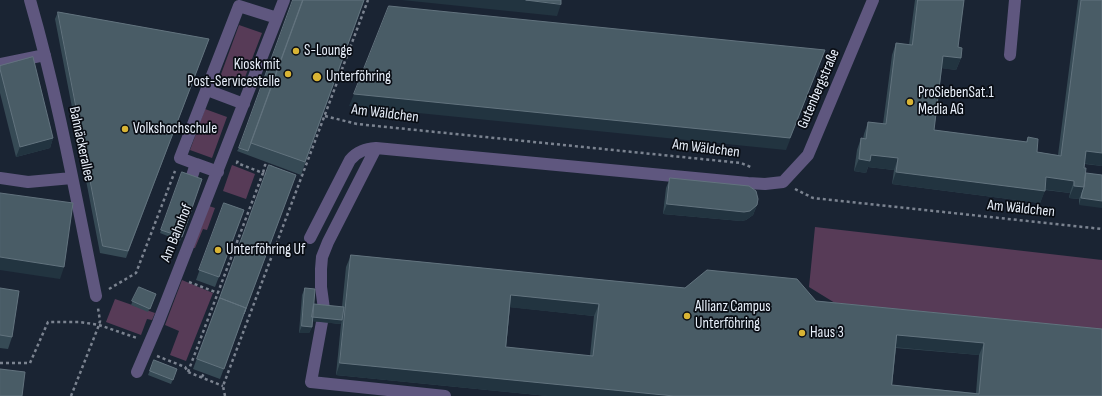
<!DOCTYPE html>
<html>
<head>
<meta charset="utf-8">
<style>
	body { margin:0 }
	canvas { display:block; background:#1a2433 }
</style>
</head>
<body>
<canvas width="1102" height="396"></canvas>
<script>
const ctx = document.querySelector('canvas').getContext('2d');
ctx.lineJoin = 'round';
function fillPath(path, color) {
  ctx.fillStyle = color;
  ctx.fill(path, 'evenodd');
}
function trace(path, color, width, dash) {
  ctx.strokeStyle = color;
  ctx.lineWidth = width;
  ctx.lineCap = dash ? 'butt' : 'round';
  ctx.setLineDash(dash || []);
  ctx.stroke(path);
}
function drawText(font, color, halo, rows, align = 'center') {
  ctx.font = font + ' "Sofia Sans Condensed",sans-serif';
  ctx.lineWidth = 3.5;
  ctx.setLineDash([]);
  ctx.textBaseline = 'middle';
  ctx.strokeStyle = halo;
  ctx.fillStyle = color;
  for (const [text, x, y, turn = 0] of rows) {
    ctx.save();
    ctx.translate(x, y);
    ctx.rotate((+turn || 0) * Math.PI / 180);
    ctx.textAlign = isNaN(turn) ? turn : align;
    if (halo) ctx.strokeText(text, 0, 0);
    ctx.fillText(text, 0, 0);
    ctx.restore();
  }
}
fillPath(new Path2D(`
	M239,25L262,33L242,85L220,77Z
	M205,109L227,117L212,158L190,150Z
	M232,165L255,174L246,199L223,191Z
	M209,206L215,208L207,230L203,229L195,248H193Z
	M815,227L1102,260V332L835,303L809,287Z
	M182,280L213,293L186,361L170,355L179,331L165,325Z
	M115,299L155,313L152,320L147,319L141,335L106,322Z`), '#573b57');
trace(new Path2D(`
	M325,116L357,124L741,163L753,168
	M268,175L263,173L265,165L272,167
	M795,189L813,198L1102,229
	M189,282L218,293
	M109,289L136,273L175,171
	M157,356L185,367L188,372L223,386
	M0,363H30L48,322H80L99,325L137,338
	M188,372L263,173L237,163L238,160
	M202,377L204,373
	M71,396L99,325L100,321L98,308
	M225,396L223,386L368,0`), '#7b8390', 2.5, [3, 3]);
trace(new Path2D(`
	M30,0C58,97 76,197 96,296
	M1010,55L1015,0
	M0,64L45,55
	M207,90L244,104
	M376,148L328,242L322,257L321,269V287L324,309L322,322L311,382L445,396
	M196,164L180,158L239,6L277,18
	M0,178L28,182L72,178
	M191,179L196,164L218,172
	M310,238L350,160C357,151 366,149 376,148L748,183L765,184L783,182L808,155L873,0
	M137,372L158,323L284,0`), '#5f577f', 12);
fillPath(new Path2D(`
	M915,0H964L958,47L961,58L956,70L942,68L934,130L1026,142L1028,137L1037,152L1058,155L1078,0H1102V166L1085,164L1084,168L1086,173L1102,175L1079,205V199L1069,198L1070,193L1045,190L1040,203L892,184L894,170L868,167L866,173L854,171L857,150L861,138L863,139L864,134L868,122L883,124L892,55L896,43L909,45Z
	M364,1L301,175L237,151L239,148Z
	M58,12L209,39L126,258L100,253L55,19Z
	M0,66L53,138L50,148L16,157L0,93Z
	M269,165L296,175L220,379L193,369Z
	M182,172L202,179L180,241L160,233Z
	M670,178L757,205L753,215L746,220L741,221L663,214L666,188Z
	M224,203L244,210L215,287L196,280Z
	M351,255L1102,329V396H548L336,375L341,324L312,321V327L309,333H299L302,295L305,288L314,304L342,307L346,267ZM510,307L594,316L590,356L506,347ZM896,348L979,355L976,393L892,385Z
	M139,287L156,294L148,312L131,305Z
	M0,288L12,337L8,349L0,348Z
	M154,360L177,369L171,384L148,375Z`), '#364a55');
fillPath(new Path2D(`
	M402,0H526L561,4L557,16Z
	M825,50L786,150L349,106L354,94Z
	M943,56L961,58L956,70L939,68Z
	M53,138L50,148L16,157L20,147Z
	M1086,151L1102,153V166L1082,163Z
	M871,155L898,158L894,170L868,167L866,173L854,171L859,159Z
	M896,172L1045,191L1040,203L892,184Z
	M1046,177L1074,181L1070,193L1042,189Z
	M1074,186L1084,187L1079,199L1069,198Z
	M1081,198L1102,201V208L1079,205Z
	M667,204L757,205L753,215L746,220L741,221L663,214Z
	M0,257L64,267L60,279L0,270Z
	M511,295L599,304L594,316L507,307Z
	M312,317L342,320L341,324L310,321Z
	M302,326L312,327L309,333H299Z
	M897,335L984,343L979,355L893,347Z
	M340,363L674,396H548L336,375Z`), '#223440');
const building = new Path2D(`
	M293,0H303L248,151L239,148Z
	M303,0H364L305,162L251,143Z
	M526,0H561V4Z
	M918,0H964L958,47L962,48L961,58L943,56L934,130L1027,142L1028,137L1038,139L1037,152L1061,156L1081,0H1102V153L1086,151L1084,168H1086L1084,187L1074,186V181L1046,177L1045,191L896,172L898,158L871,155L870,161L859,159L861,138L866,139L868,122L886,124L896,43L912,45Z
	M389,6L825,50L790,138L354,94Z
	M58,12L209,39L128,251L103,246Z
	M33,57L53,138L20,147L0,69V66Z
	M269,165L296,175L244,314L246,308L220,298Z
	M182,172L202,179L182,237L161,230Z
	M1086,173L1102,175V201L1081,198L1082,193L1084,187Z
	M670,178L749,186L756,191L758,199L757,205L750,211L744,212L667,204Z
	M0,193L73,203L64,267L0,257Z
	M224,203L244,210L219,277L199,270Z
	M351,255L685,288L707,270L797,279L816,301L1102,329V396H674L340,363ZM511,295L599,304L593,356L506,347ZM897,335L984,343L979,394L892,385Z
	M139,287L156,294L150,309L132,301Z
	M0,288L19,291L12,337L0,335Z
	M305,288L315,289L312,327L302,326Z
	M220,298L246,308L224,369L197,359Z
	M314,304L344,307L342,320L312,317Z
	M154,360L177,369L173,380L150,371Z
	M0,369L25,372L22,396H0Z`);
fillPath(building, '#495c66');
trace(building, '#62737e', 1);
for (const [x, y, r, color] of [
	[296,51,4,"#d9b434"],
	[288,74,4,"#d9b434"],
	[317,77,5,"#d9b434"],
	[910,102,4,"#d9b434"],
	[125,129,4,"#d9b434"],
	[218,250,4,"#d9b434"],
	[687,316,4,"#d9b434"],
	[802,333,4,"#d9b434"]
]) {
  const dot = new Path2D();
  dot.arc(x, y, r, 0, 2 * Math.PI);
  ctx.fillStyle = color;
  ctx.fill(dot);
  trace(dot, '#090d14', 1.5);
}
drawText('15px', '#e9f0fb', '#090d14', [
	["S-Lounge",304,51],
	["Kiosk mit",280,65,"right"],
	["Post-Servicestelle",280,82,"right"],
	["Unterföhring",326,77],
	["ProSiebenSat.1",918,93],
	["Media AG",918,110],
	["Volkshochschule",133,129],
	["Unterföhring Uf",226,250],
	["Allianz Campus",695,307],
	["Unterföhring",695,324],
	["Haus 3",810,333]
], 'left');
drawText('15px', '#e9f0fb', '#090d14', [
	["Gutenbergstraße",819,89,-67],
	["Am Wäldchen",385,114,7],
	["Bahnäckerallee",81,144,78],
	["Am Wäldchen",706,149,7],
	["Am Wäldchen",1021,209,6],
	["Am Bahnhof",177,233,-68]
]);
</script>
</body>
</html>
